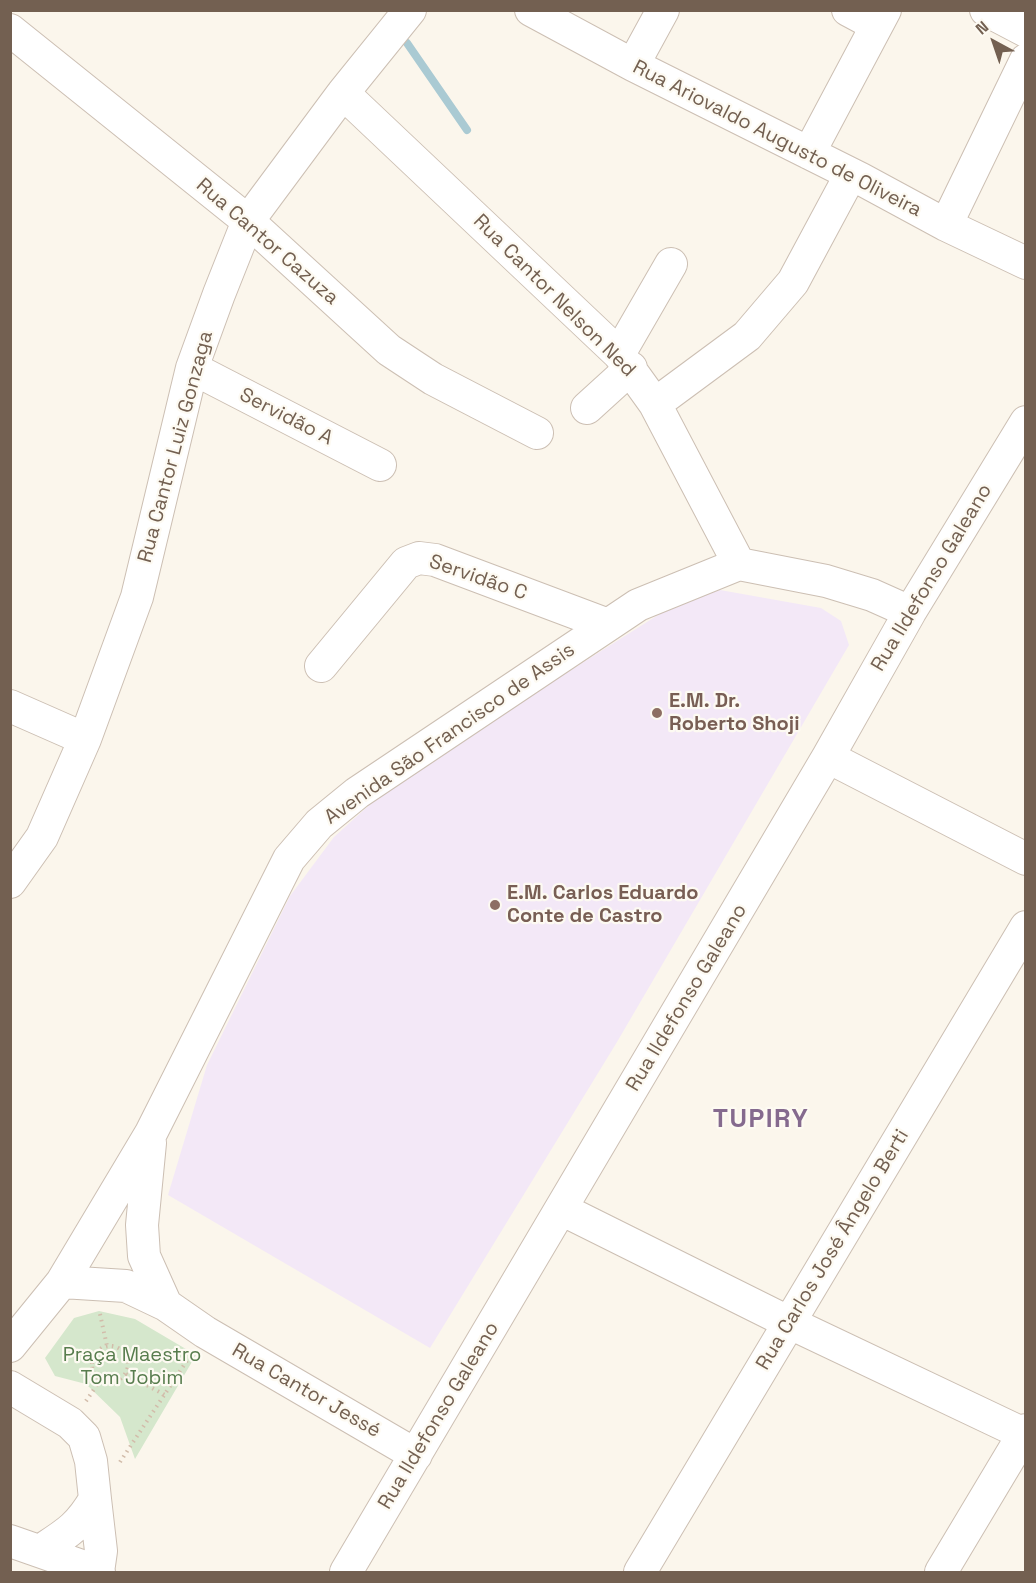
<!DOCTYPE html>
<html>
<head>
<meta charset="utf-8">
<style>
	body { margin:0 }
	#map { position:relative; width:1036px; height:1583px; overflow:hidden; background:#fbf6ec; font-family:"Space Grotesk",sans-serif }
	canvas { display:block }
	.frame { position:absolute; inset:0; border:12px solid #736051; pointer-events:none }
	.north { position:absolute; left:964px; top:12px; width:60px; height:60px; -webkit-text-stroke:4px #fdfaf2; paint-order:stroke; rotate:320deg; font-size:16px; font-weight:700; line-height:24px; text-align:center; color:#736051 }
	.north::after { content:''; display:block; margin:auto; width:21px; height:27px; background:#736051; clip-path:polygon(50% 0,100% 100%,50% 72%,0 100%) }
</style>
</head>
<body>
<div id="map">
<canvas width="1036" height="1583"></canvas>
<div class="frame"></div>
<div class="north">N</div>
</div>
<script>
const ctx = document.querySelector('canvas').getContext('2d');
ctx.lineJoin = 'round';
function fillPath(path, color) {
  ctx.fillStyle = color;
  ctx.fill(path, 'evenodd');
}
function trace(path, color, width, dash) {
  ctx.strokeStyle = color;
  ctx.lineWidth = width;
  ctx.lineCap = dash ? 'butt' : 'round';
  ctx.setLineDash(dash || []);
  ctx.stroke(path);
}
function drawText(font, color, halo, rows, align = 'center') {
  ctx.font = font + ' "Space Grotesk",sans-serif';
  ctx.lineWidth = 4.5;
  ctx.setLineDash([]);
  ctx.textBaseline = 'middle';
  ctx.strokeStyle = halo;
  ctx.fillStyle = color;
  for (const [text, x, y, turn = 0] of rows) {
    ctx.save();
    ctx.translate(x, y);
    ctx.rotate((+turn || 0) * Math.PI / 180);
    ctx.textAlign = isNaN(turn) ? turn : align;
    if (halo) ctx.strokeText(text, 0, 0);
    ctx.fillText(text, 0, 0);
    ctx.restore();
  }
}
fillPath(new Path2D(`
	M720,590L821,608L841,621L849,645L617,1042L430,1348L168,1195L207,1065L290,896L334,837L397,780L677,603Z`), '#f3e8f7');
fillPath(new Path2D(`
	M99,1311L135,1319L196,1355L135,1459L120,1417L86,1384L55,1376L45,1358L74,1318Z`), '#d5e7cc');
trace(new Path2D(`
	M407,43L467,130`), '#aacad3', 8);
const minor = new Path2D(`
	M531,10L633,65L861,179L946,225L1026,263
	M848,10L876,25
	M986,10L1026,31
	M10,30L248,221L389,350L433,379L537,433
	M633,65L663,10
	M343,93L619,354L655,404L739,564
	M809,153L885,10
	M946,225L1026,60
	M619,354L671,264
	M192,368L380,465
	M655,404L747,336L793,282L851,174
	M587,408L631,368
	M321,666L406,563L419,558L435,560L608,625
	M10,706L85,739
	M828,757L1026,859
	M10,882L42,837L85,739L137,597L192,368L219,294L248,221L343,93L410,10
	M150,1143L142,1225L144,1256L166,1305
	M561,1209L790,1323L1026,1435
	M62,1282L126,1286L166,1305L205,1332L416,1455
	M10,1346L62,1282L151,1133L289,859L319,824L357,793L638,605L739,564L826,581L872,595L910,612
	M10,1387L70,1423L84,1437L91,1461L95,1499L101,1551L98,1572
	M10,1541L99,1572
	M40,1551C66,1534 79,1527 95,1499
	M346,1572L828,757L910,612L1026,422
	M640,1572L1026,927
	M941,1572L1026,1430`);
trace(minor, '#ccbfb3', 34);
trace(new Path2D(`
	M100,1314L107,1346
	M92 1364a18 18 0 1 1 36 0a18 18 0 1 1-36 0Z
	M126,1374L165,1395
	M86,1401L101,1379
	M120,1462L190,1356`), '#d2bcaa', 4, [1.5, 4.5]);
trace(minor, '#fff', 32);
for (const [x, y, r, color] of [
	[657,713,6,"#8d6e63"],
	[495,905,6,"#8d6e63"]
]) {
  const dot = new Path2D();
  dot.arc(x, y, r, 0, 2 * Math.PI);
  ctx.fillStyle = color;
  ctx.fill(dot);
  trace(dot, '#fdfaf2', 2);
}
drawText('20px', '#736051', '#fdfaf2', [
	["Rua Ariovaldo Augusto de Oliveira",777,139,27],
	["Rua Cantor Cazuza",267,242,41],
	["Rua Cantor Nelson Ned",554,296,45],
	["Servidão A",286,417,27],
	["Rua Cantor Luiz Gonzaga",176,447,-75],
	["Servidão C",478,578,19],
	["Rua Ildefonso Galeano",932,578,-59],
	["Avenida São Francisco de Assis",450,734,-35],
	["Rua Ildefonso Galeano",687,998,-59],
	["Rua Carlos José Ângelo Berti",833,1250,-59],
	["Rua Cantor Jessé",306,1391,30],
	["Rua Ildefonso Galeano",439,1416,-59]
]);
drawText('bold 20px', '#785e54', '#fdfaf2', [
	["E.M. Dr.",669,702],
	["Roberto Shoji",669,725],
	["E.M. Carlos Eduardo",507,894],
	["Conte de Castro",507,917]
], 'left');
drawText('20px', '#587d4e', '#fdfaf2', [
	["Praça Maestro",132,1356],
	["Tom Jobim",132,1379]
]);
ctx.letterSpacing = '1.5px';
drawText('bold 26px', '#856a8e', '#fdfaf2', [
	["TUPIRY",761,1120]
]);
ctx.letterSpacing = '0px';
</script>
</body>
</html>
